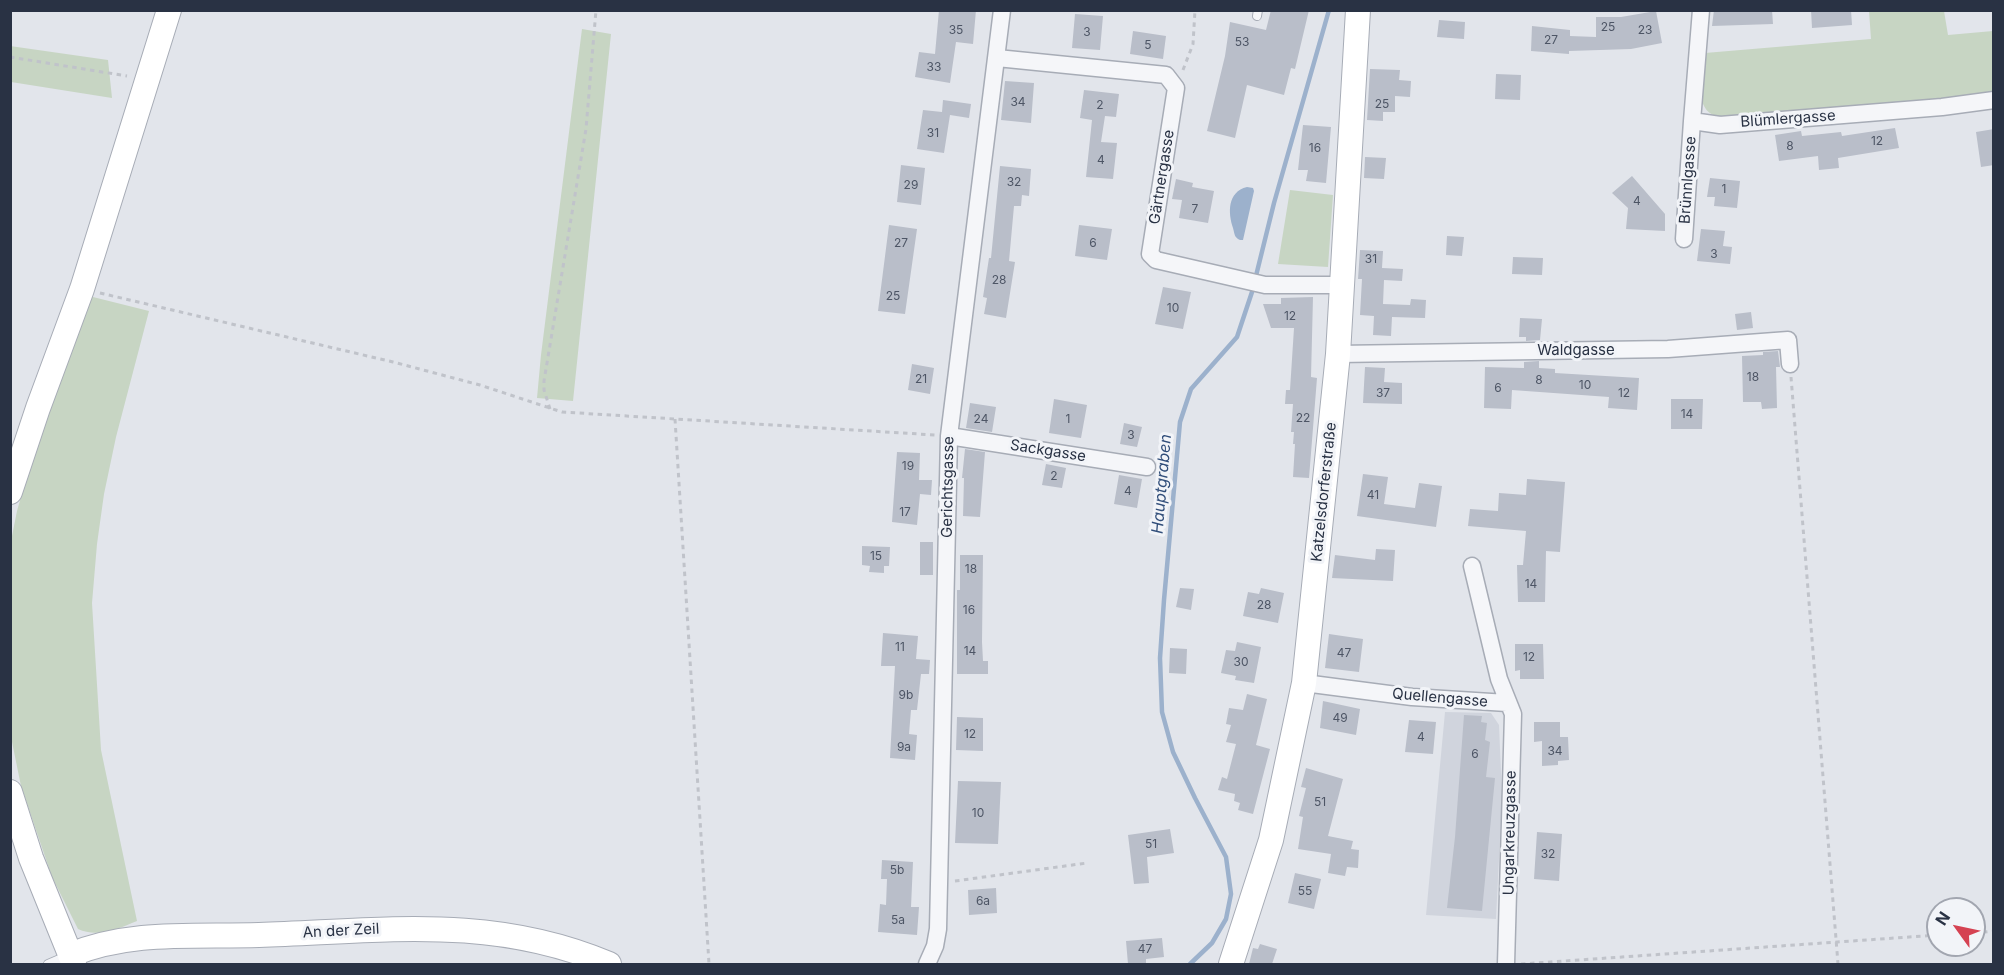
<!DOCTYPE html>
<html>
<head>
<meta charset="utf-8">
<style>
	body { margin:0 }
	#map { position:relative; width:2004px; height:975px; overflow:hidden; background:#e2e5eb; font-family:Inter,sans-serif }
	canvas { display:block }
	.frame { position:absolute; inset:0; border:12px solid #293244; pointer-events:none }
	.north { position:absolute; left:1926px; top:897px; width:60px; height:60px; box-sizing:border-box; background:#f2f4f8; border:2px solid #a2a6b0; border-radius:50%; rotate:303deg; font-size:16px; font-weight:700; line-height:24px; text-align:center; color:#293244 }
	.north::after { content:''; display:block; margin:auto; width:21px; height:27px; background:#d54252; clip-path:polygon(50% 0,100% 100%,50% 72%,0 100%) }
</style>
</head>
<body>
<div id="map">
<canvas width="2004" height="975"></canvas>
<div class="frame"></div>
<div class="north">N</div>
</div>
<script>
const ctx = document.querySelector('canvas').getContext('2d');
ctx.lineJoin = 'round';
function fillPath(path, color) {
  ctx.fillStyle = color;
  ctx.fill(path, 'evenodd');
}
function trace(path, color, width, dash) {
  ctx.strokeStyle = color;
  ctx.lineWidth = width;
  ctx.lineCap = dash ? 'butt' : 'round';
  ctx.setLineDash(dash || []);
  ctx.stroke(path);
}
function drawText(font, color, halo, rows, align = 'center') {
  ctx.font = font + ' Inter,sans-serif';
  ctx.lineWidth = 6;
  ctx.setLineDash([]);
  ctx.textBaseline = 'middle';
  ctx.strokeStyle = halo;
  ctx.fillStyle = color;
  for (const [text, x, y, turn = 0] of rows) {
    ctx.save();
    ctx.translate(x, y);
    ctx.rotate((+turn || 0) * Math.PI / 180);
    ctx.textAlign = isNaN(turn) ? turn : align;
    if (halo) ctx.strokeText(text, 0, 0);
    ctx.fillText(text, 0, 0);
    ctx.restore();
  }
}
fillPath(new Path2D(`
	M1445,712L1491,713L1499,725L1502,797L1496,919L1426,915Z`), '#d0d4dd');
fillPath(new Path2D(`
	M1869,11H1944L1948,35L1993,31V93L1974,98L1727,119C1723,118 1717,117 1713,115C1693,105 1703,71 1705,53L1871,39Z
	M582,29L611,34L573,401L537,398L541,355Z
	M10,46L108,60L112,98L11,82Z
	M1290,190L1333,195L1328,267L1278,264Z
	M89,296L149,311L116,437L104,494L97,544L92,603L101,750L137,921C118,929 97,938 78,929L52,877L21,786L11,737L10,546L17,511L37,440Z`), '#c7d5c3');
fillPath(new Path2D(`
	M1247,187L1253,188L1254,191L1243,240H1240C1234,237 1235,235 1233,228C1228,213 1227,192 1247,187Z`), '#9cb1cc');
trace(new Path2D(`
	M1190,964L1212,943L1226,919L1231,894L1226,857L1195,798L1173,752L1162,712L1160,658L1164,600L1180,422L1191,389L1237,337L1252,292L1274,203L1329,10`), '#9cb1cc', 4.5);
fillPath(new Path2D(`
	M939,10H976L973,44L956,42L950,83L915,77L919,52L935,54Z
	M1271,10H1309L1295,69L1291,68L1284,95L1247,85L1235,138L1207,131L1225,56L1230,22L1266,30Z
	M1714,10H1772L1773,24L1712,26Z
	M1811,10H1851L1852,25L1812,28Z
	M1656,11L1662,43L1631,49L1569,51V54L1531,51L1532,26L1570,30V36L1596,37V17H1621Z
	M1075,14L1103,16L1100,50L1072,48Z
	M1439,20L1465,22L1464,39L1437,37Z
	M1133,31L1166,36L1163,59L1130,54Z
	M1370,69L1400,70L1399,80L1411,81L1410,97L1395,96V112H1383V121L1367,120Z
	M1496,74L1521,75L1520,100L1495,99Z
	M1005,81L1034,83L1031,123L1001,120Z
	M1084,90L1119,94L1116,117L1105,116L1101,142L1117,143L1113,179L1086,177L1092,120L1080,118Z
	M943,100L971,104L969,118L950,115L944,153L917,149L923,110L942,112Z
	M1303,125L1331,127L1326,183L1306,181L1308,170H1298Z
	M1895,128L1899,148L1838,158L1839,168L1819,170L1818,156L1779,161L1775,135L1801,131L1802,136L1841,132L1842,136Z
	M1994,129V165L1981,167L1976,132Z
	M1365,157L1386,158L1384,179L1364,178Z
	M901,165L925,168L921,205L897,202Z
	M1000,166L1031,169L1029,196L1022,195L1021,206H1014L1009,261L1015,262L1006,318L984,314L987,298L983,297L989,258H991Z
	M1632,176L1665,214V231L1626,229L1628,208L1612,193Z
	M1710,178L1740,181L1737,208L1714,206L1715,197H1707Z
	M1176,179L1193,183L1192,187L1214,191L1208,223L1179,218L1182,200L1172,199Z
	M889,225L917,229L905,314L878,311Z
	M1079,225L1112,229L1107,260L1075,256Z
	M1701,229L1725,231L1723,246L1732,247L1730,264L1697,261Z
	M1447,236L1464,237L1462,256L1446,255Z
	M1360,250L1383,251L1382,268L1403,269L1402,281L1384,280L1383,304L1410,305L1411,299L1426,300L1425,318L1392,317L1391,336L1373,335L1374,316L1360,315L1362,279H1358Z
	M1513,257L1543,258L1542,275L1512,274Z
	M1163,287L1191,292L1183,329L1155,324Z
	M1313,297L1311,377L1317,378L1309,478L1293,477L1295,444H1293L1294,432H1291L1293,404H1285L1286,390H1290L1294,328H1271L1263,304H1281V298Z
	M1751,312L1753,328L1737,330L1735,314Z
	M1520,318L1542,319L1540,340L1526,341V337H1519Z
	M1778,351L1780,367H1776L1777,408L1762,409L1761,402H1743L1742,356L1763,355V352Z
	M1539,361V368L1555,369V373L1639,378L1637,410L1608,408L1609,397L1512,390L1511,409L1484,408L1485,367L1524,368V362Z
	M912,364L934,368L930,394L908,390Z
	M1365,367L1385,368L1384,382L1402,383V404L1363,403Z
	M1054,399L1087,405L1081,438L1049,433Z
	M1671,399H1703L1702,429H1671Z
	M970,403L996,407L992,432L966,428Z
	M1124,423L1142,427L1137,447L1120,444Z
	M965,449L985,452L980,517L963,516L964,478H962Z
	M897,452L920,453L919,480H932L931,495L920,494L917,525L892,522Z
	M1046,464L1066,468L1062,488L1042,485Z
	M1363,474L1388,477L1384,504L1415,508L1419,483L1442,486L1436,527L1357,516Z
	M1119,475L1142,479L1137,508L1114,504Z
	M1527,479L1565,482L1560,552L1546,551L1545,602H1518L1517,565H1523L1526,531L1468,526L1470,509L1498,511L1499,493L1526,495Z
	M920,542H933V575H920Z
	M862,546L890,547L889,566H884V573L869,572L870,566L862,565Z
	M1376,549L1395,550L1393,581L1332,578L1335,555L1375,560Z
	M960,555H983L982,642L983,661H988V674H957V590H960Z
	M1180,588L1194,589L1191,610L1176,607Z
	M1261,588L1284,593L1278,623L1243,616L1248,592L1259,594Z
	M883,633L918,636L916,659L930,660L929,674H921L917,710H911L909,734L917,735L915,760L890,758L895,666H881Z
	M1329,634L1363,639L1359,672L1325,668Z
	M1237,642L1261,647L1254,683L1235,680L1236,676L1221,673L1226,650L1235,651Z
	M1515,644H1543L1544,679H1520V670L1515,671Z
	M1170,648L1187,649L1186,674L1169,673Z
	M1247,694L1267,699L1256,745L1270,749L1253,814L1238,810L1240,803L1234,801L1235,794L1218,790L1222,777L1227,779L1236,744L1226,742L1231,725L1226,724L1229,708L1243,710Z
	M1323,701L1360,709L1356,735L1320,728Z
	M1464,715L1482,716L1481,722L1487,723L1485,740L1490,742L1486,777L1495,778L1482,911L1447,908L1455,837Z
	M957,717L983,718V751L956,750Z
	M1409,720L1436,722L1433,754L1405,752Z
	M1534,722H1560V737H1568L1569,760L1558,761V765L1542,766V741L1534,742Z
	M1306,768L1343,779L1328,836L1353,841L1351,849L1359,850L1358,868L1347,867L1345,876L1328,873L1331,854L1298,849L1303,817L1299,816L1306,788L1301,787Z
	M958,781L1001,782L998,844L955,843Z
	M1170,829L1174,853L1147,857L1149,883L1134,884L1128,835Z
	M1537,832L1562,834L1559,881L1534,879Z
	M882,860L913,862L911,907H919L917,935L878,932L880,904L886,905L887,879H881Z
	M1295,873L1321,879L1314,909L1288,903Z
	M996,888L997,913L969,915L968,890Z
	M1162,938L1164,957L1146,959V964H1128L1126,941Z
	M1260,944L1277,949L1272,964H1249L1253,948L1258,949Z`), '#b9bec9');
const lane = new Path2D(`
	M1257,16L1258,10
	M48,964L69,955`);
const street = new Path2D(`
	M1701,10L1692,121L1720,125L1942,107L1994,100
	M997,58L1166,75L1176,88L1150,254L1156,260L1265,285H1344
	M1684,239L1692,121
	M1338,354L1668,349L1788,340L1790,364
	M949,436L1147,467
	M1472,566L1499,679L1513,714L1506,964
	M1304,683L1412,697L1507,703
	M927,964L935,946L938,929L949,436L1002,10`);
const secondary = new Path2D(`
	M10,492L38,408L82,289L169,10
	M10,792L31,858L74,964
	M70,955C131,930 194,937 259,935C382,931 491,914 609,964
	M1231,964L1271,840L1304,683L1338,354L1358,10`);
trace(lane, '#a7acb6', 10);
trace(street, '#a7acb6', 19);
trace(secondary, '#a7acb6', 26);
trace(new Path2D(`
	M10,57L127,76
	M1183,70L1193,44L1195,10
	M100,293L393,362L480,385L562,412L935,435
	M1791,377L1838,964
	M550,409L544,390V381L586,129L596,10
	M675,419L709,964
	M955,881L1087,863
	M1974,933L1994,931
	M1521,964L1938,935`), '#c0c3ca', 3, [4.5, 4.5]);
trace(lane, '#f5f6f9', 8);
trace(street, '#f5f6f9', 16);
trace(secondary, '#fff', 24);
drawText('12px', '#4d5565', null, [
	["25",1608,27],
	["35",956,30],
	["23",1645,30],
	["3",1087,32],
	["27",1551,40],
	["53",1242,42],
	["5",1148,45],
	["33",934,67],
	["34",1018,102],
	["25",1382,104],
	["2",1100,105],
	["31",933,133],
	["12",1877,141],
	["8",1790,146],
	["16",1315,148],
	["4",1101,160],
	["32",1014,182],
	["29",911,185],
	["1",1724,189],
	["4",1637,201],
	["7",1195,209],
	["27",901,243],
	["6",1093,243],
	["3",1714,254],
	["31",1371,259],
	["28",999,280],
	["25",893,296],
	["10",1173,308],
	["12",1290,316],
	["18",1753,377],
	["21",921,379],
	["8",1539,380],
	["10",1585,385],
	["6",1498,388],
	["37",1383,393],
	["12",1624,393],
	["14",1687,414],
	["22",1303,418],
	["24",981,419],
	["1",1068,419],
	["3",1131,435],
	["19",908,466],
	["2",1054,476],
	["4",1128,491],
	["41",1373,495],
	["17",905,512],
	["15",876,556],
	["18",971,569],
	["14",1531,584],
	["28",1264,605],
	["16",969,610],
	["11",900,647],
	["14",970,651],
	["47",1344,653],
	["12",1529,657],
	["30",1241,662],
	["9b",906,695],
	["49",1340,718],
	["12",970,734],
	["4",1421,737],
	["9a",904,747],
	["34",1555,751],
	["6",1475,754],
	["51",1320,802],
	["10",978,813],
	["51",1151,844],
	["32",1548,854],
	["5b",897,870],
	["55",1305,891],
	["6a",983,901],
	["5a",898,920],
	["47",1145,949]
]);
drawText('15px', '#293244', '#f2f4f8', [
	["Blümlergasse",1788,119,-4],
	["Gärtnergasse",1162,177,-81],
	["Brünnlgasse",1688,180,-86],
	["Waldgasse",1576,350],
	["Sackgasse",1048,451,9],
	["Gerichtsgasse",948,487,-89],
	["Katzelsdorferstraße",1324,492,-84],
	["Quellengasse",1440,698,5],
	["Ungarkreuzgasse",1510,833,-89],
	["An der Zeil",341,931,-3]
]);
drawText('italic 16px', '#314e7a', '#f2f4f8', [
	["Hauptgraben",1162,484,-85]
]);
</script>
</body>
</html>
